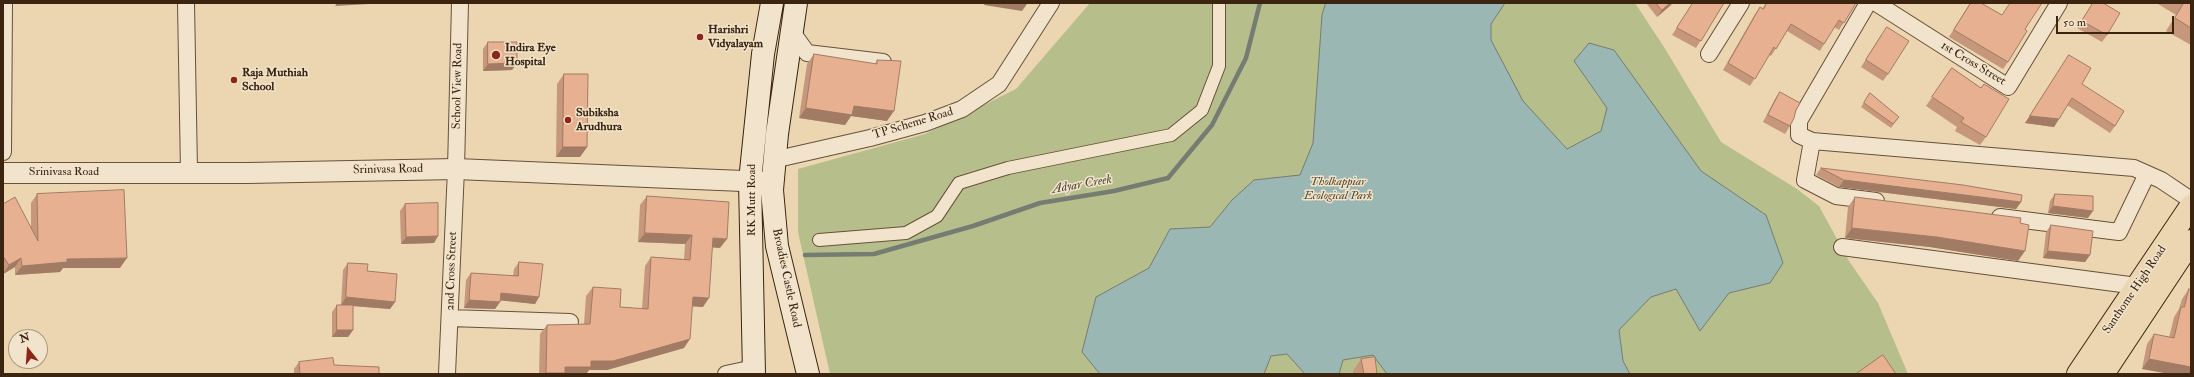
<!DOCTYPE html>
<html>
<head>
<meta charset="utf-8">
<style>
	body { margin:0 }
	#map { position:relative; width:2194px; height:377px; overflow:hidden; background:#ebd6b1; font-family:"IM FELL Double Pica",serif }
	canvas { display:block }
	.frame { position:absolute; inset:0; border:4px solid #3b2511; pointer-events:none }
	.north { position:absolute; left:8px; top:329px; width:40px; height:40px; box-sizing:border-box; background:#f2e4cc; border:1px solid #a99881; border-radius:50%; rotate:343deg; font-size:11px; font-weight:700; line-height:16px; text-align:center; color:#3b2511 }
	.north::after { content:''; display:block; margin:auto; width:14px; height:18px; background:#8f2418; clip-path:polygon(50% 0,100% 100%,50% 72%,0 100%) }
	.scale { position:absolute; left:2056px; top:16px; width:118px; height:18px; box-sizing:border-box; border:2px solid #3b2511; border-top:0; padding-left:5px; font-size:12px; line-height:14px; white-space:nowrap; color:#3b2511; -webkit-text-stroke:3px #f2e4cc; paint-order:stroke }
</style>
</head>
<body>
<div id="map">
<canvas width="2194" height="377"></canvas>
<div class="frame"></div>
<div class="north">N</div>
<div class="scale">50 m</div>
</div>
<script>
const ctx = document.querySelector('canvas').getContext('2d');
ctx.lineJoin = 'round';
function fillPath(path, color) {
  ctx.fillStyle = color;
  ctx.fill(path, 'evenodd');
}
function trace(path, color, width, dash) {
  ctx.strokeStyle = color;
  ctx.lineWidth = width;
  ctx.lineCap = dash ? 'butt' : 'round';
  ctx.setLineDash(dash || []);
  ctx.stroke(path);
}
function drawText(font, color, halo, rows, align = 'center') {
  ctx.font = font + ' "IM FELL Double Pica",serif';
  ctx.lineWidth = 3;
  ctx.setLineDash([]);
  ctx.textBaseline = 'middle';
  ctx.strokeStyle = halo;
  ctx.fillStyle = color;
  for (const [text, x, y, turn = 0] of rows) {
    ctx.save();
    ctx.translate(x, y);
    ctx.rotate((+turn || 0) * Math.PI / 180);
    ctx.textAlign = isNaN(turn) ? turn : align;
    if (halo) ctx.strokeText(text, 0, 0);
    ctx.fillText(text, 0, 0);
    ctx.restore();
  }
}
fillPath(new Path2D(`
	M1090,3H1635L1664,47L1721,142L1797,189L1819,206L1849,261L1878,303L1908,374H830L798,232V169L925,134L1016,89Z`), '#b6be8c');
const water = new Path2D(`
	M1326,3H1505L1491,24V40L1523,101L1567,149L1601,131L1607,108L1574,61L1589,43L1614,50L1701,171L1766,215L1783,263L1770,283L1729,293L1700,331L1676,289L1651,297L1619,330L1623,361L1630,374H1387L1373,355L1343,360L1339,374H1305L1287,354L1271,356L1264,374H1100L1082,352L1096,297L1149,268L1170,229L1210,227L1232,200L1254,180L1300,175L1313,143L1322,15Z`);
fillPath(water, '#9bb7b4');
trace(water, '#757d73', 1);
trace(new Path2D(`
	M805,255L874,254L973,226L1040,203L1114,191L1168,178L1212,125L1246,58L1260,3`), '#757d73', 4.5);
const pedestrian = new Path2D(`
	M819,240L906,233L937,216L959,183L1008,168L1171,135L1202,110L1219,66V3`);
const minor = new Path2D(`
	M186,3L189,171
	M1868,3L1799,121V135L1812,141L2134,168L2161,180L2191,200
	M1876,3L2008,87L2059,3
	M792,32L807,53L883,62
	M1709,54L1741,3
	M1812,141L1805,180L1836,196L1876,201
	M3,152L4,3
	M773,160L870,138L925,123L962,109L999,84L1051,3
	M2000,217L2119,232L2147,174
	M1842,247L2137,286
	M450,318L570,322
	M447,374L456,169L460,3
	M726,374L754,368`);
const tertiary = new Path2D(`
	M3,173H247L456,169L767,182`);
const secondary = new Path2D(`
	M796,3L777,134L772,190L777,246L808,374
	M754,374L750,181L763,54L772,3`);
const primary = new Path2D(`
	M2078,374L2191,206
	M2103,374L2191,241`);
trace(pedestrian, '#675139', 14);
trace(minor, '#675139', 18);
trace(tertiary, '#675139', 22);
trace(secondary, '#3b2511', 24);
trace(primary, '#3b2511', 24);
trace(pedestrian, '#f2e4cc', 12);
trace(minor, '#f2e4cc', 16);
trace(tertiary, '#f2e4cc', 20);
trace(secondary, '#f2e4cc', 22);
trace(primary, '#ebd6b1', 22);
fillPath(new Path2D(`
	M1646,3H1672L1671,5L1657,17Z
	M1693,3H1724L1696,48L1672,35Z
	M1766,3H1856L1839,30L1834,27L1820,51L1787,31L1771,56L1769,55L1750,86L1723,70L1755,14L1760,7L1762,9Z
	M1970,3H1981L2025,29L2008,62L2003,69L1949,37Z
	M2093,3H2103L2107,35L2102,42L2077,28Z
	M2159,3H2191V45L2166,31L2176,15L2158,4Z
	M1882,34L1888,74L1883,81L1861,67Z
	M488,42L517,63L512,70L483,71V49Z
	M814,54L875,64L877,60L887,121L851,116L845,125L799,118L807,64Z
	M2069,55L2082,84L2115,126L2110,133L2067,105L2054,127L2025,123Z
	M1952,68L1981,88L1984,84L1986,137L1980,145L1955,131L1957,127L1926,106Z
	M564,74L587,147L580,157H556L557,84Z
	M1780,92L1796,110L1790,126L1785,134L1763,122L1775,99Z
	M1870,93L1899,117L1891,128L1861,107Z
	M1821,168L2021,202L2016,209L1839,187L1816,175Z
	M37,194L120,268H63L60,272L15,275V267L3,274V204L31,227V203Z
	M2055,194L2088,218L2048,213L2050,201Z
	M647,196L720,248L712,247L703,307L692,306L684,348L607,370H589L586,374H539L540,334L547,325L584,324L586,296L593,287L620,307L642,309L645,266L651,257L684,259L685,244L638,242L640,205Z
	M1855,197L2020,223L2018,261L1930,247L1845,238L1848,207Z
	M405,204L438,236L434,243L401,244L400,211Z
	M2051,225L2090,255L2085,262L2043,258L2046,232Z
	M519,262L539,297L535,304L500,300V302L495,309L464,308L466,280L471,273L513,276L514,269Z
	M348,263L367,271L395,302L390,309L353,306V330L348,337H332V312L337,305H341L343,270Z
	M2189,289L2191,374L2142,369L2147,344L2154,334L2169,338L2174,317L2179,309L2182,299Z
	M1361,359L1377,374H1353V371Z
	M299,362L334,365L379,374H294V369Z`), '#c7977c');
fillPath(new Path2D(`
	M337,3H386L335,6Z
	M985,3H1020L1027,4L1022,11L984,5Z
	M1670,3H1672L1671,5L1657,17L1662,10Z
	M517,63L512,70L483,71L488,64Z
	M854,106L894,111L887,121L851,116L845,125L799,118L806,108Z
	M2030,116L2059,119L2054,127L2025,123Z
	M563,147H587L580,157H556Z
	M1844,180L2021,202L2016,209L1839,187Z
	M2053,206L2093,211L2088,218L2048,213Z
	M1852,228L1937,237L2025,251L2018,261L1930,247L1845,238Z
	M645,233L692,235L685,244L638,242Z
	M438,236L434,243L401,244L406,237Z
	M713,238L727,239L720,248L707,247Z
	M2048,251L2090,255L2085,262L2043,258Z
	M21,258L15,267L3,274L9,265Z
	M127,258L120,268H63L60,272L15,275L22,266L67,259Z
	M501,293L539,297L535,304L496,300Z
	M346,297L395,302L390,309L341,305Z
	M693,297L709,298L703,307L687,306Z
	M469,300L500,302L495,309L464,308Z
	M337,330H353L348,337H332Z
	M690,339L684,348L607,370H589L586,374H545L546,373L565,367Z
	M2149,359L2191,367V374H2169L2142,369Z`), '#a27b65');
const building = new Path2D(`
	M1656,3H1670L1662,10Z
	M1693,3H1724L1701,41L1677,28Z
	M1767,3H1856L1844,23L1839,20L1824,44L1791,24L1776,49L1774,47L1755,79L1728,63L1760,7L1763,9Z
	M1971,3H1981L2002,15L2010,3H2042L2025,29L2027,31L2008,62L1954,30Z
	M2093,3H2103L2120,13L2107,35L2082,21Z
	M2184,3H2191V28L2175,18Z
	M1887,27L1909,41L1888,74L1866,60Z
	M488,42H517V63L488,64Z
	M814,54L877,64V60L901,61L894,111L854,106L852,115L806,108Z
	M2069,55L2091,68L2082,84L2124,111L2115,126L2072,98L2059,119L2030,116Z
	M1952,68L1981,88L1984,84L2009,99L1986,137L1961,122L1964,118L1932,97Z
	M564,74H588L587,147H563Z
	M1780,92L1800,103L1796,110L1794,118L1790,126L1768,115Z
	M1870,93L1899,117L1893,124L1864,103Z
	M1821,168L1963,185L2022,195L2021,202L1844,180Z
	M124,190L127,258L67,259V262L22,266L21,258L9,265L3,256V204L15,197L38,241L37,194Z
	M2055,194L2093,196V211L2053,206Z
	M647,196L729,202L727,239L713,238L709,298L693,297L690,339L613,361H591V367H565V373H546L547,325L590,324L593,287L621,289L620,307L648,309L651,257L690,260L692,235L645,233Z
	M1855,197L2021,218L2020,223L2029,225L2025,251L1937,237L1852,228Z
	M438,203V236L406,237L405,204Z
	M2051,225L2093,231L2090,255L2048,251Z
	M519,262L543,264L539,297L501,293L500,302L469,300L471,273L518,276Z
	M348,263L368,264L367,271L397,274L395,302L346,297Z
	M2189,289L2191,290V367L2149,359L2154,334L2174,338L2181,307H2184Z
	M337,305H353V330H337Z
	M1883,355L1896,374H1856Z
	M1375,357L1377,374H1364L1361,359Z
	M333,358L334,365L379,367V374H300L299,362Z`);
fillPath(building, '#e7b090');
trace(building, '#a27b65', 1);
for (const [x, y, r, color] of [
	[700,37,4,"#8f2418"],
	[496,55,5,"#8f2418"],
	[234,80,4,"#8f2418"],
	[568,120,4,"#8f2418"]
]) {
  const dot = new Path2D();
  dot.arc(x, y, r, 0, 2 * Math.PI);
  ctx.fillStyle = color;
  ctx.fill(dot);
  trace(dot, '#f2e4cc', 1.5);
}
drawText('bold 12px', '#3b2511', '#f2e4cc', [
	["Harishri",708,30],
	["Vidyalayam",708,44],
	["Indira Eye",505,48],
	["Hospital",505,62],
	["Raja Muthiah",242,73],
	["School",242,87],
	["Subiksha",576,113],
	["Arudhura",576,127]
], 'left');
drawText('12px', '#3b2511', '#f2e4cc', [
	["1st Cross Street",1973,64,31],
	["School View Road",458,86,-89],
	["TP Scheme Road",913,124,-17],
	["Srinivasa Road",388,170,-1],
	["Srinivasa Road",64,172],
	["RK Mutt Road",752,200,-90],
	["2nd Cross Street",452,271,-88],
	["Broadies Castle Road",786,278,78],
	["Santhome High Road",2135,290,-56]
]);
drawText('italic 12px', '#5a4b30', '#f2e4cc', [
	["Tholkappiar",1338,182],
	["Ecological Park",1338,196]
]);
drawText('italic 13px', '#534a3a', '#f2e4cc', [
	["Adyar Creek",1082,185,-10]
]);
</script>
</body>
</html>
